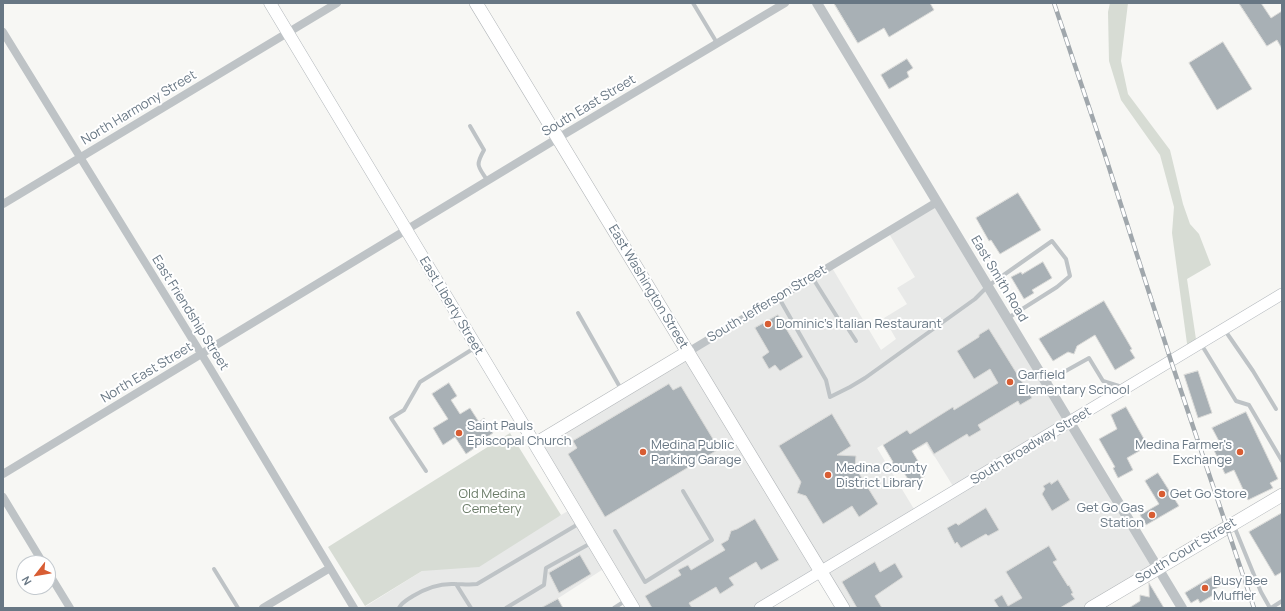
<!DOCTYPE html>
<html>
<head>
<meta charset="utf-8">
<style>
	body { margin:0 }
	#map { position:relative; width:1285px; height:611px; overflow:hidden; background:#f7f7f4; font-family:Manrope,sans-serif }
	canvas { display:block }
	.frame { position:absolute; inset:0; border:4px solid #687784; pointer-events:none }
	.north { position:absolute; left:16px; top:555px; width:40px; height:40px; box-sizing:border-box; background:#fff; border:1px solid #c3c9ce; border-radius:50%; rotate:239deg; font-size:11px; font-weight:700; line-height:16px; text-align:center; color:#687784 }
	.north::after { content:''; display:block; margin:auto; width:14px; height:18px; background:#d85d33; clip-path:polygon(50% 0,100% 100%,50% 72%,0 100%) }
</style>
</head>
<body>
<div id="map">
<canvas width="1285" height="611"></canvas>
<div class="frame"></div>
<div class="north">N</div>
</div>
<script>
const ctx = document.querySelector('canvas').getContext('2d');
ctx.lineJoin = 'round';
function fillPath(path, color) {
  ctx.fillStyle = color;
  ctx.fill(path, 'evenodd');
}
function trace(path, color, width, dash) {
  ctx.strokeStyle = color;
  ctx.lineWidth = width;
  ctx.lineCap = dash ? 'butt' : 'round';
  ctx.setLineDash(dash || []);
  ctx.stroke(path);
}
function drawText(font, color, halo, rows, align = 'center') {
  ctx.font = font + ' Manrope,sans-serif';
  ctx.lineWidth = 4;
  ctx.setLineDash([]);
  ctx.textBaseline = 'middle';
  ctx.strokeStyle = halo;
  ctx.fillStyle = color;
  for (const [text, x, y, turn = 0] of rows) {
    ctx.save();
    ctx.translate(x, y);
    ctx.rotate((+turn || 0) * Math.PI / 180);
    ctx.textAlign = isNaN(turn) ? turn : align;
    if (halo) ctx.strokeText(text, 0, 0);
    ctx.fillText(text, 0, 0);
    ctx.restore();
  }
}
fillPath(new Path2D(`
	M937,202L1158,568L1091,608H843L821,572L760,608H634L608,566L543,608H363L422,571L561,515L573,508L535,444L831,266L881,350L896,339L884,318L907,304L897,288L915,277L888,232ZM907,430L919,448L926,444L933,455L935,457L956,491L917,514L877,448Z`), '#e8e9e8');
fillPath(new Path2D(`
	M1110,3H1128L1121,61L1128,94L1170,150L1183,204L1190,224L1199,234L1211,265L1187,279L1197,346L1188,351L1172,233L1174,207L1160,155L1121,100L1109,61L1108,12Z
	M510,433L561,515L479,567L422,571L365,606L328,547Z`), '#d7dcd4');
const building = new Path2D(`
	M834,3H930L934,10L889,37L884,28L858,43Z
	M1239,3H1261L1271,18L1282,11V49L1277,40L1267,46Z
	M1223,42L1252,89L1217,110L1189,63Z
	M907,59L913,68L907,72L909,77L889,89L881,75Z
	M1018,193L1041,230L1000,254L991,240L989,241L976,218Z
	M1043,262L1052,278L1032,290L1034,293L1024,299L1011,277L1021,272L1022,274Z
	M1104,301L1132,349L1130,350L1135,358L1115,370L1095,335L1077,346L1074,354L1068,352L1053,361L1039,339Z
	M778,315L803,357L780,371L775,365L769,369L762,357L769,352L755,328Z
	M989,329L1032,398L1020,405L1018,401L978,425L981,430L969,437L967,434L934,454L927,442L912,451L918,461L916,462L925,476L921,478L922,479L912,486L903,471L898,473L892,463L893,462L883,445L907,430L910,434L953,407L954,410L998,383L990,369L974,379L957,351L979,337V335Z
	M1198,371L1212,413L1198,418L1184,375Z
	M449,383L457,396L451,400L460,414L470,408L479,422L484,418L493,433L475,445L476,447L466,454L455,437L443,445L433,428L448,419L432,394Z
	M669,384L673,390L681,386L719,449L605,517L568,454L577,448L573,441Z
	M1126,407L1148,446L1127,458L1133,470L1118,478L1113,468L1115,467L1099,439L1117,429L1111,415Z
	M1246,412L1278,479L1270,483L1273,488L1248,500L1234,470L1225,474L1212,446L1220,443L1212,428Z
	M832,414L851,446L837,455L856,456L855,467L878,504L859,517L852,506L823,524L806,496L797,493L801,482L779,446Z
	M1158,473L1179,506L1146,525L1140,515L1159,504L1145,481Z
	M1058,480L1070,500L1052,511L1042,494L1045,489L1043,486L1050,482L1051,484Z
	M986,508L999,530L988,536L986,534L961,548L957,542L955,544L947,528L956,523L958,525Z
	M1282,513V572L1275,576L1249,532Z
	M755,519L779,560L761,570L756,562L729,578L734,585L720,594L716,587L689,603L692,608H652L645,596L681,575L678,570L688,565L691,570L725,550L721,544L728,540L731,531L737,529Z
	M1049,546L1057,560L1053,562L1068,586L1069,585L1073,593L1071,594L1075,599L1060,608H999L994,600L1002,595L1008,606L1022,598L1006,572Z
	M580,555L591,574L559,593L549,573Z
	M875,562L880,572L895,563L903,577L875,596L882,608H857L842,582Z
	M1215,575L1222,585L1213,590L1215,594L1200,603L1198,599L1191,603L1185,593Z
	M1149,583L1164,608H1129L1140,601V595L1149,597Z
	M558,599L563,608H541Z`);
fillPath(building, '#a8b0b5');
trace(building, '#d9d9d7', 1);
const secondary = new Path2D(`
	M760,608L1282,294`);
const primary = new Path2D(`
	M270,3L535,444`);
const trunk = new Path2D(`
	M476,3L843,608
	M633,608L535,444L688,352
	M1091,608L1282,495`);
trace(secondary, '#b3b8bd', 12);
trace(primary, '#b2b7bb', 13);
trace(trunk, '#b2b6b9', 14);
trace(new Path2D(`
	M693,3L717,43
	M470,126L484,150C475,166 478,166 487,180
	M812,277L839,320L845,324L856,341
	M779,298L826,380L830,397L850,387L865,378L975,299L988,286L1052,241L1066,259L1070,276L1057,287L1008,318
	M578,313L621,389
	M1224,329L1253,371L1276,409
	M1201,344L1236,401L1249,405L1282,461
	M1046,382L1089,358L1103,381L1122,387
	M426,471L391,418L404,410L420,382L476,347
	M1234,526L1261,592L1270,608
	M615,531L645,582L712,540L683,491
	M214,569L238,608
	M456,584L471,608
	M399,608C402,602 407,600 413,596C426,588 439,583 455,584C462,584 469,585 477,584L580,523
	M506,608L544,585L546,568L591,543
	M614,608L625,601
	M1271,608L1282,601`), '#bec3c6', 4);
trace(new Path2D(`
	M3,32L210,368L354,608
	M3,204L337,3
	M688,352L937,202
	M3,474L558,138L785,3
	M3,497L43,563
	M48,572L70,608
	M263,608L330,568`), '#bec3c6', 8);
trace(new Path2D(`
	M817,3L1182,608`), '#bec3c6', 10);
trace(secondary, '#fff', 11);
trace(primary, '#fff', 12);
trace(trunk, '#fff', 13);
const rail = new Path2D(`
	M1054,3L1105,155L1171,361L1254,608`);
trace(rail, '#a0a7ac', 4.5);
trace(rail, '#fff', 3, [9]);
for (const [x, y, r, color] of [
	[768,324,4,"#d85d33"],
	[1010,382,4,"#d85d33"],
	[459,433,4,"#d85d33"],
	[643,452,4,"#d85d33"],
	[1240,452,4,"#d85d33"],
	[828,475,4,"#d85d33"],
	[1162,494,4,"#d85d33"],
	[1152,515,4,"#d85d33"],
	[1205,588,4,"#d85d33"]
]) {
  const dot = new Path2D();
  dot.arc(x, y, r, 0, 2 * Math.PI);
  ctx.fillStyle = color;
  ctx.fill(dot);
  trace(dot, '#fff', 1.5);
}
drawText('13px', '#687784', '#fff', [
	["South East Street",589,106,-31],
	["North Harmony Street",139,108,-31],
	["East Smith Road",999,279,59],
	["East Washington Street",648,287,59],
	["South Jefferson Street",767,304,-31],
	["East Liberty Street",451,306,59],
	["East Friendship Street",190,313,58],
	["North East Street",147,373,-31],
	["South Broadway Street",1031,446,-31],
	["South Court Street",1186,551,-31]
]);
drawText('13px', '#687784', '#fff', [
	["Dominic’s Italian Restaurant",776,324],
	["Garfield",1018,375],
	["Elementary School",1018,390],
	["Saint Pauls",467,426],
	["Episcopal Church",467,441],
	["Medina Public",651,445],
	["Parking Garage",651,460],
	["Medina Farmer's",1232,445,"right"],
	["Exchange",1232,460,"right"],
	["Medina County",836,468],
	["District Library",836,483],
	["Get Go Store",1170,494],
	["Get Go Gas",1144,508,"right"],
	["Station",1144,523,"right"],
	["Busy Bee",1213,581],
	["Muffler",1213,596]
], 'left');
drawText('13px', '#6a7b67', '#fff', [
	["Old Medina",492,494],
	["Cemetery",492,509]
]);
</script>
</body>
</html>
